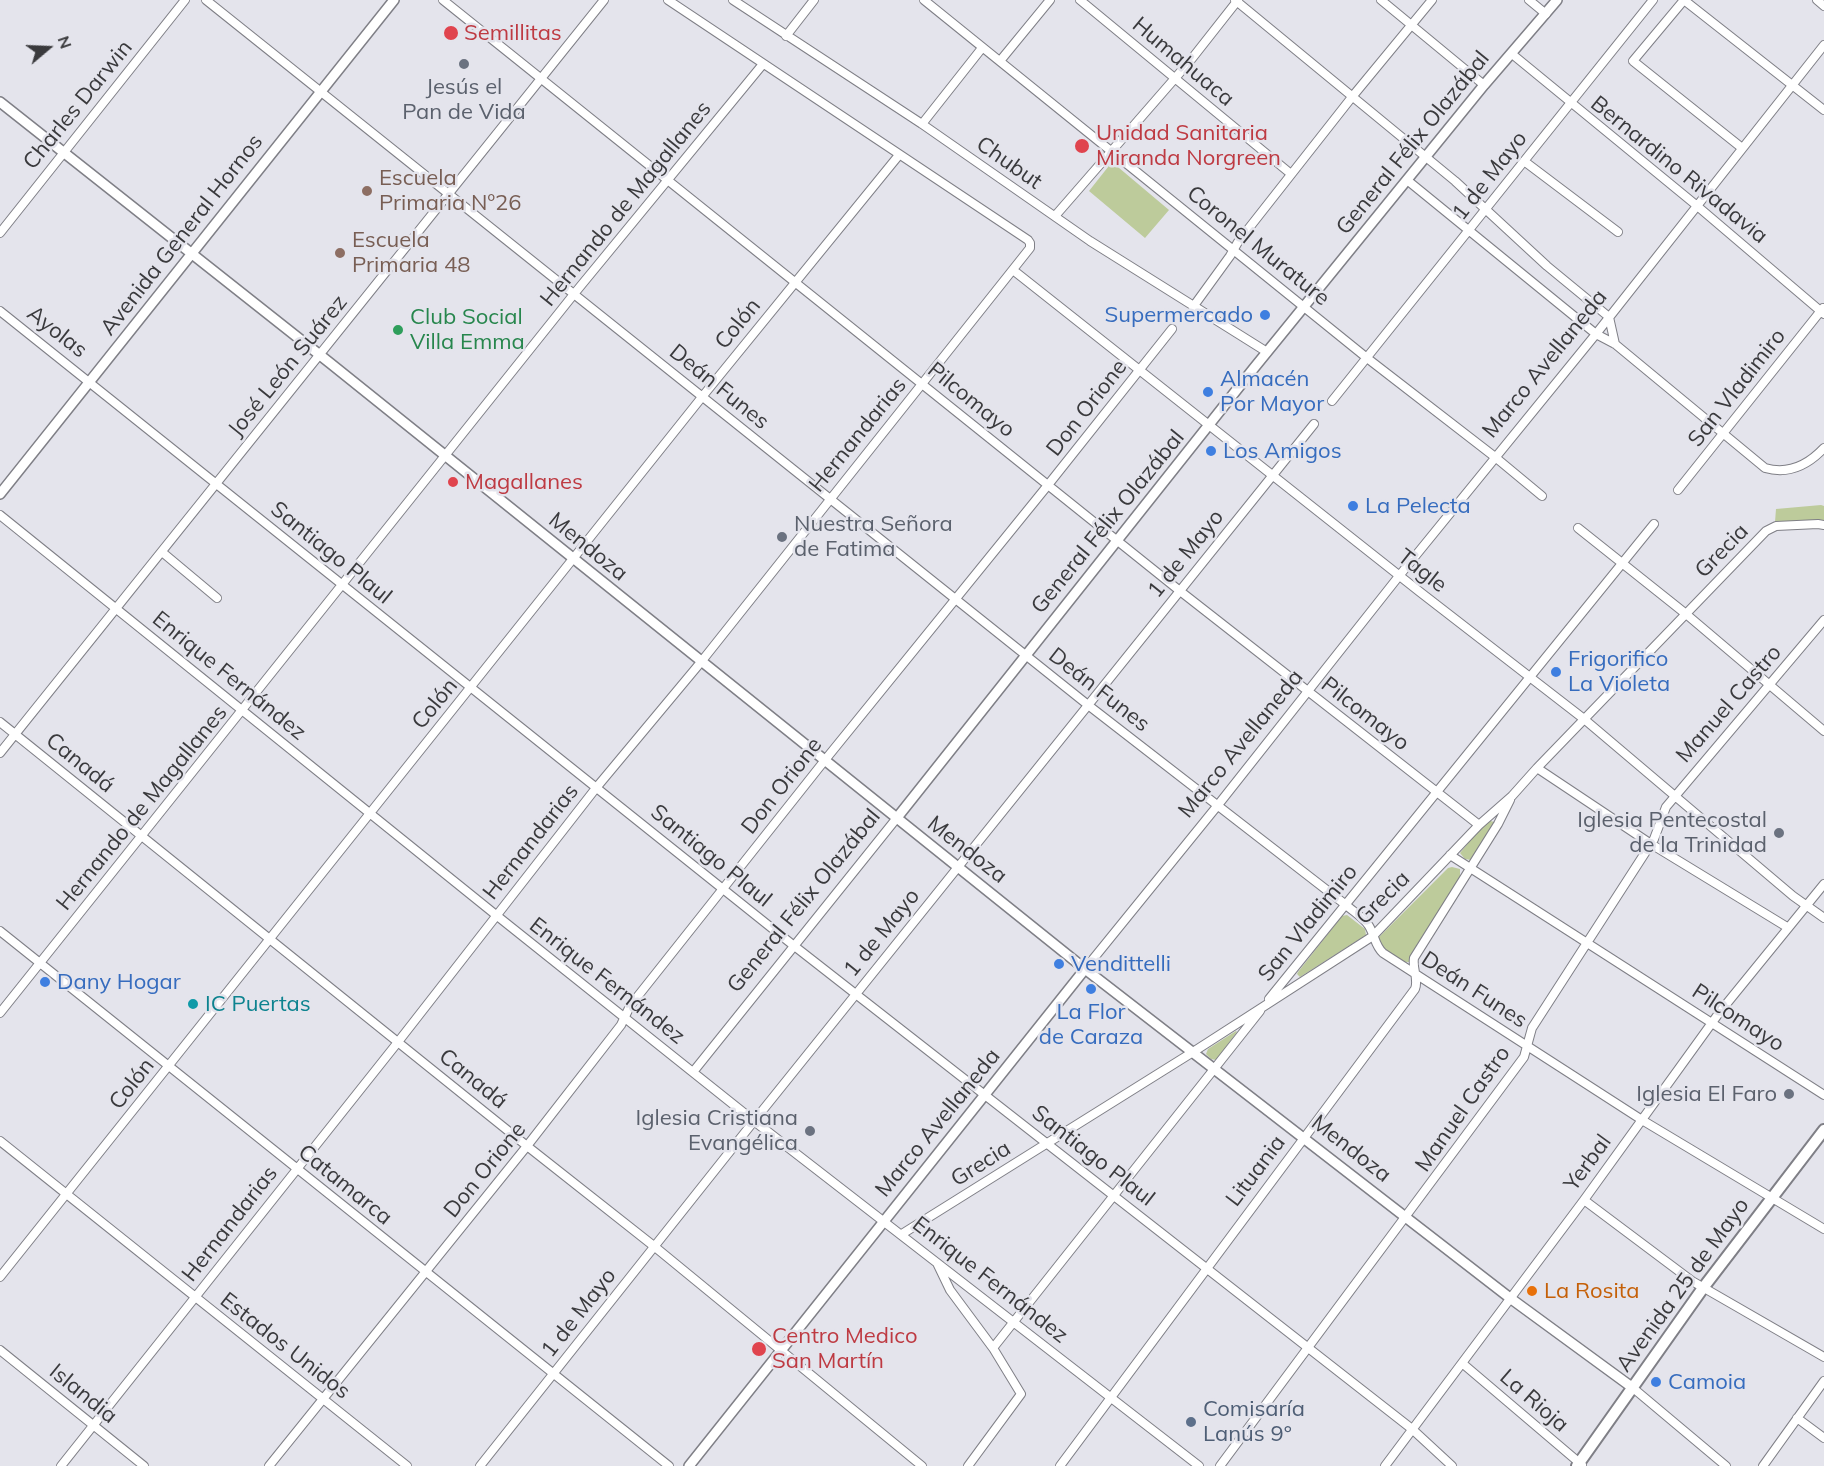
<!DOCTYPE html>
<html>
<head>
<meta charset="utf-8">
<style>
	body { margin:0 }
	#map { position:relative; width:1824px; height:1466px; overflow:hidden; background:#e4e4ec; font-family:Mulish,sans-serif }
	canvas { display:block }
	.north { position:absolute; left:18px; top:18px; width:60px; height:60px; -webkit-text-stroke:4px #e4e4ec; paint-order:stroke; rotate:71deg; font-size:16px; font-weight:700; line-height:24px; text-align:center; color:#3a3a3d }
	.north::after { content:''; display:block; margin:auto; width:21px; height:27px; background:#3a3a3d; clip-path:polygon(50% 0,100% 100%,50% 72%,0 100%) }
</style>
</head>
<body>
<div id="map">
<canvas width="1824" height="1466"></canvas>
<div class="north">N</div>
</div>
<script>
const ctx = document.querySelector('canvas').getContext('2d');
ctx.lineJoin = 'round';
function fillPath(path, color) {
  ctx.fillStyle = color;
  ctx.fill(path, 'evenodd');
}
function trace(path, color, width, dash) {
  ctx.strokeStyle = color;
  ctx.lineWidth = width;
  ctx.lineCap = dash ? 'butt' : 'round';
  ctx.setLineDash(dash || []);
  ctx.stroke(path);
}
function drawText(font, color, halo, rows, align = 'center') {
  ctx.font = font + ' Mulish,sans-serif';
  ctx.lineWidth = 5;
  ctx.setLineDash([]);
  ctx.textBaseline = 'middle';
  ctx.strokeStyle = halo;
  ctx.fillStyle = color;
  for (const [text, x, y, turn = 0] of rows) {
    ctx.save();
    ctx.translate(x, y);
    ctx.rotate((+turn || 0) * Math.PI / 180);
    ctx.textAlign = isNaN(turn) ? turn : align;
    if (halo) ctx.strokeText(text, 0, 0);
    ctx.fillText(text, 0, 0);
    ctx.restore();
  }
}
fillPath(new Path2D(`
	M1112,162L1169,210L1145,238L1089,191Z
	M1821,505L1824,506V520L1775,522L1776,509Z
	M1487,820L1494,822L1493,826L1471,860L1465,859L1460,853Z
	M1452,867L1460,869V877L1409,962C1398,963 1379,949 1379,937L1448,868Z
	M1347,915L1365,929L1366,935L1300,977L1297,974L1298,972L1342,916Z
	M1236,1031L1237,1032L1216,1060L1211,1059L1206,1054L1208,1049Z`), '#bdcb9b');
const minor = new Path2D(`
	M206,0L1088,705L1346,905C1354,912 1364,918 1369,926C1375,936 1375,946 1383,953L1642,1120L1824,1229
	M443,0L1180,591L1479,825
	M733,0L922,124L1090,241L1267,352
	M924,0L1367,358L1495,457L1542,496
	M1080,0L1291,174
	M1235,0L1455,181L1547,266L1609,317L1615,344
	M1381,0L1484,85
	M1529,0L1546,14
	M1684,0L1633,61L1742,148
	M1684,0L1824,110
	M1817,0L1824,6
	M786,36L814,0
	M1512,54L1696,205L1824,314
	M1000,61L1050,0
	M922,124L982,48
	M1524,161L1618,232
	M1407,180L1596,334L1615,344L1765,468C1789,475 1808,465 1824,448
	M1055,216L1190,61L1238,0
	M0,233L185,0
	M1013,270L1420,592L1584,719L1793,896L1824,918
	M1193,307L1230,256L1238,242L1352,97L1432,0
	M0,311L793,945L1412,1429L1452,1466
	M1332,401L1653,0
	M1678,490L1823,308
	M0,515L496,915L754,1121L1199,1466
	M1578,528L1686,614L1824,731
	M162,552L217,598
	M0,722L527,1146L655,1247L922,1466
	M0,753L604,0
	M1537,768L1651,844L1787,927
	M1450,855L1824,1095
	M0,931L669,1466
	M1085,969L1218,805L1399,576L1596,334L1824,45
	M1269,999L1654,524
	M0,1013L574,294L763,64
	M693,1072L896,819
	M0,1141L407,1466
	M1584,1200L1692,1281L1824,1357
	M902,1234L1193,1052L1373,936L1479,825L1512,796L1537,768L1766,531L1776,526L1818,524L1824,525
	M937,1263L950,1290L993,1348L1021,1394L968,1466
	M0,1277L702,397L899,155
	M993,1348L1260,1011
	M0,1350L144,1466
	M1462,1363L1582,1465
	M1633,1388L1726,1466
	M1797,1418L1824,1438
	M61,1466L398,1042L596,788L701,662L1030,248V243L1028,240L668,0
	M269,1466L527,1146L621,1025L630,1006L825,760L1048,485L1172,329
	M480,1466L754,1121L1314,424
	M1060,1466L1415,989C1419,979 1412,969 1414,958L1498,824L1510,800
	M1220,1466L1524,1057L1532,1028L1654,839L1666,807L1824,620
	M1385,1466L1584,1200L1719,1013L1824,884
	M1763,1466L1824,1381`);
const tertiary = new Path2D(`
	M0,102L330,363L1085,969L1510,1298L1633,1388
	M0,494L394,0
	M896,819L1254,368L1484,85L1557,0
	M689,1466L1085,969`);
const secondary = new Path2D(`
	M1577,1466L1703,1288L1824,1130`);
trace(minor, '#7f7f86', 10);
trace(tertiary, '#7f7f86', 12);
trace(secondary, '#7f7f86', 14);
trace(minor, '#fff', 8);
trace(tertiary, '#fff', 9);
trace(secondary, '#fff', 10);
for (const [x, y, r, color] of [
	[451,33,8,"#e0444e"],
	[464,64,6,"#6b7280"],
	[1082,146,8,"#e0444e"],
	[367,191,6,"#8d6e63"],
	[340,253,6,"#8d6e63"],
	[1265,315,6,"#3f7fe0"],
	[398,330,6,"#2e9e5b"],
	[1208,392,6,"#3f7fe0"],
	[1211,451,6,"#3f7fe0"],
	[453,482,6,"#e0444e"],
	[1353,506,6,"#3f7fe0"],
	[782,537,6,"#6b7280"],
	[1556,672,6,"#3f7fe0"],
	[1779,833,6,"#6b7280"],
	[1059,964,6,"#3f7fe0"],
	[45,982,6,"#3f7fe0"],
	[1091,989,6,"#3f7fe0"],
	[193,1004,6,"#0f9aa8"],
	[1789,1094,6,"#6b7280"],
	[810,1131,6,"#6b7280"],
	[1532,1291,6,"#e8710a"],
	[759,1349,8,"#e0444e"],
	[1656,1382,6,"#3f7fe0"],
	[1191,1422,6,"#5c6f8a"]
]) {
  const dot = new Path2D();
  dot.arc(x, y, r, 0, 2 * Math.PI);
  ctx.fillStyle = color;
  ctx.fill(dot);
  trace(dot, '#e4e4ec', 2);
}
drawText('22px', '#be3a42', '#e4e4ec', [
	["Semillitas",464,33],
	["Unidad Sanitaria",1096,133],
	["Miranda Norgreen",1096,158],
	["Magallanes",465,482],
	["Centro Medico",772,1336],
	["San Martín",772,1361]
], 'left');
drawText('22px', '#3a3a3d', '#e4e4ec', [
	["Humahuaca",1183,62,40],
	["Charles Darwin",78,105,-51],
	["General Félix Olazábal",1413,143,-51],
	["Chubut",1009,163,35],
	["Bernardino Rivadavia",1679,170,39],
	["1 de Mayo",1490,176,-52],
	["Hernando de Magallanes",626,204,-51],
	["Avenida General Hornos",182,235,-52],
	["Coronel Murature",1258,246,39],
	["Colón",738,324,-51],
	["Ayolas",57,332,38],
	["Marco Avellaneda",1545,364,-51],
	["José León Suárez",288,366,-51],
	["Deán Funes",719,387,39],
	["San Vladimiro",1737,388,-52],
	["Pilcomayo",971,400,39],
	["Don Orione",1087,408,-52],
	["Hernandarias",858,435,-51],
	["General Félix Olazábal",1108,522,-51],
	["Mendoza",588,547,39],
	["Grecia",1722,551,-46],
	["Santiago Plaul",331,553,39],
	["1 de Mayo",1186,554,-51],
	["Tagle",1422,571,38],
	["Enrique Fernández",229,676,39],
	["Deán Funes",1099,690,38],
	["Colón",435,704,-51],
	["Manuel Castro",1729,704,-49],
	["Pilcomayo",1365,714,38],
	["Marco Avellaneda",1241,744,-51],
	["Canadá",80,763,39],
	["Don Orione",782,786,-52],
	["Hernando de Magallanes",142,808,-51],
	["Hernandarias",531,842,-52],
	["Mendoza",967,850,38],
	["Santiago Plaul",711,856,39],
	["Grecia",1383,898,-45],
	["General Félix Olazábal",804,901,-51],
	["San Vladimiro",1308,923,-51],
	["1 de Mayo",882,933,-51],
	["Enrique Fernández",607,981,38],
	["Deán Funes",1474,990,33],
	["Pilcomayo",1738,1018,33],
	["Canadá",473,1079,39],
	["Colón",132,1084,-52],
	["Manuel Castro",1463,1109,-55],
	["Marco Avellaneda",938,1123,-51],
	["Mendoza",1351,1149,38],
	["Santiago Plaul",1093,1156,38],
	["Yerbal",1588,1163,-54],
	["Grecia",981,1164,-32],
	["Don Orione",485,1170,-51],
	["Lituania",1256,1171,-53],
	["Catamarca",345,1185,39],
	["Hernandarias",230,1224,-52],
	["Enrique Fernández",990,1280,38],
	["Avenida 25 de Mayo",1683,1285,-54],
	["1 de Mayo",579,1313,-52],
	["Estados Unidos",285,1346,38],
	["Islandia",83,1394,39],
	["La Rioja",1534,1401,41]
]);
drawText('22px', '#5b616d', '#e4e4ec', [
	["Jesús el",464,87,"center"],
	["Pan de Vida",464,112,"center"],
	["Nuestra Señora",794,524,"left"],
	["de Fatima",794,549,"left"],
	["Iglesia Pentecostal",1767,820],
	["de la Trinidad",1767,845],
	["Iglesia El Faro",1777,1094],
	["Iglesia Cristiana",798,1118],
	["Evangélica",798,1143]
], 'right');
drawText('22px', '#785e54', '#e4e4ec', [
	["Escuela",379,178],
	["Primaria Nº26",379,203],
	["Escuela",352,240],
	["Primaria 48",352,265]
], 'left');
drawText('22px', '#366cbe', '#e4e4ec', [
	["Supermercado",1253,315,"right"],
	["Almacén",1220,379],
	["Por Mayor",1220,404],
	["Los Amigos",1223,451],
	["La Pelecta",1365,506],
	["Frigorifico",1568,659],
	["La Violeta",1568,684],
	["Vendittelli",1071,964],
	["Dany Hogar",57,982],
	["La Flor",1091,1012,"center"],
	["de Caraza",1091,1037,"center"],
	["Camoia",1668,1382]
], 'left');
drawText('22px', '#27864d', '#e4e4ec', [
	["Club Social",410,317],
	["Villa Emma",410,342]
], 'left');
drawText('22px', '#0d838f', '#e4e4ec', [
	["IC Puertas",205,1004]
], 'left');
drawText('22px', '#c56008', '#e4e4ec', [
	["La Rosita",1544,1291]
], 'left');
drawText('22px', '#4e5e75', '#e4e4ec', [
	["Comisaría",1203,1409],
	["Lanús 9°",1203,1434]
], 'left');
</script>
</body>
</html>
